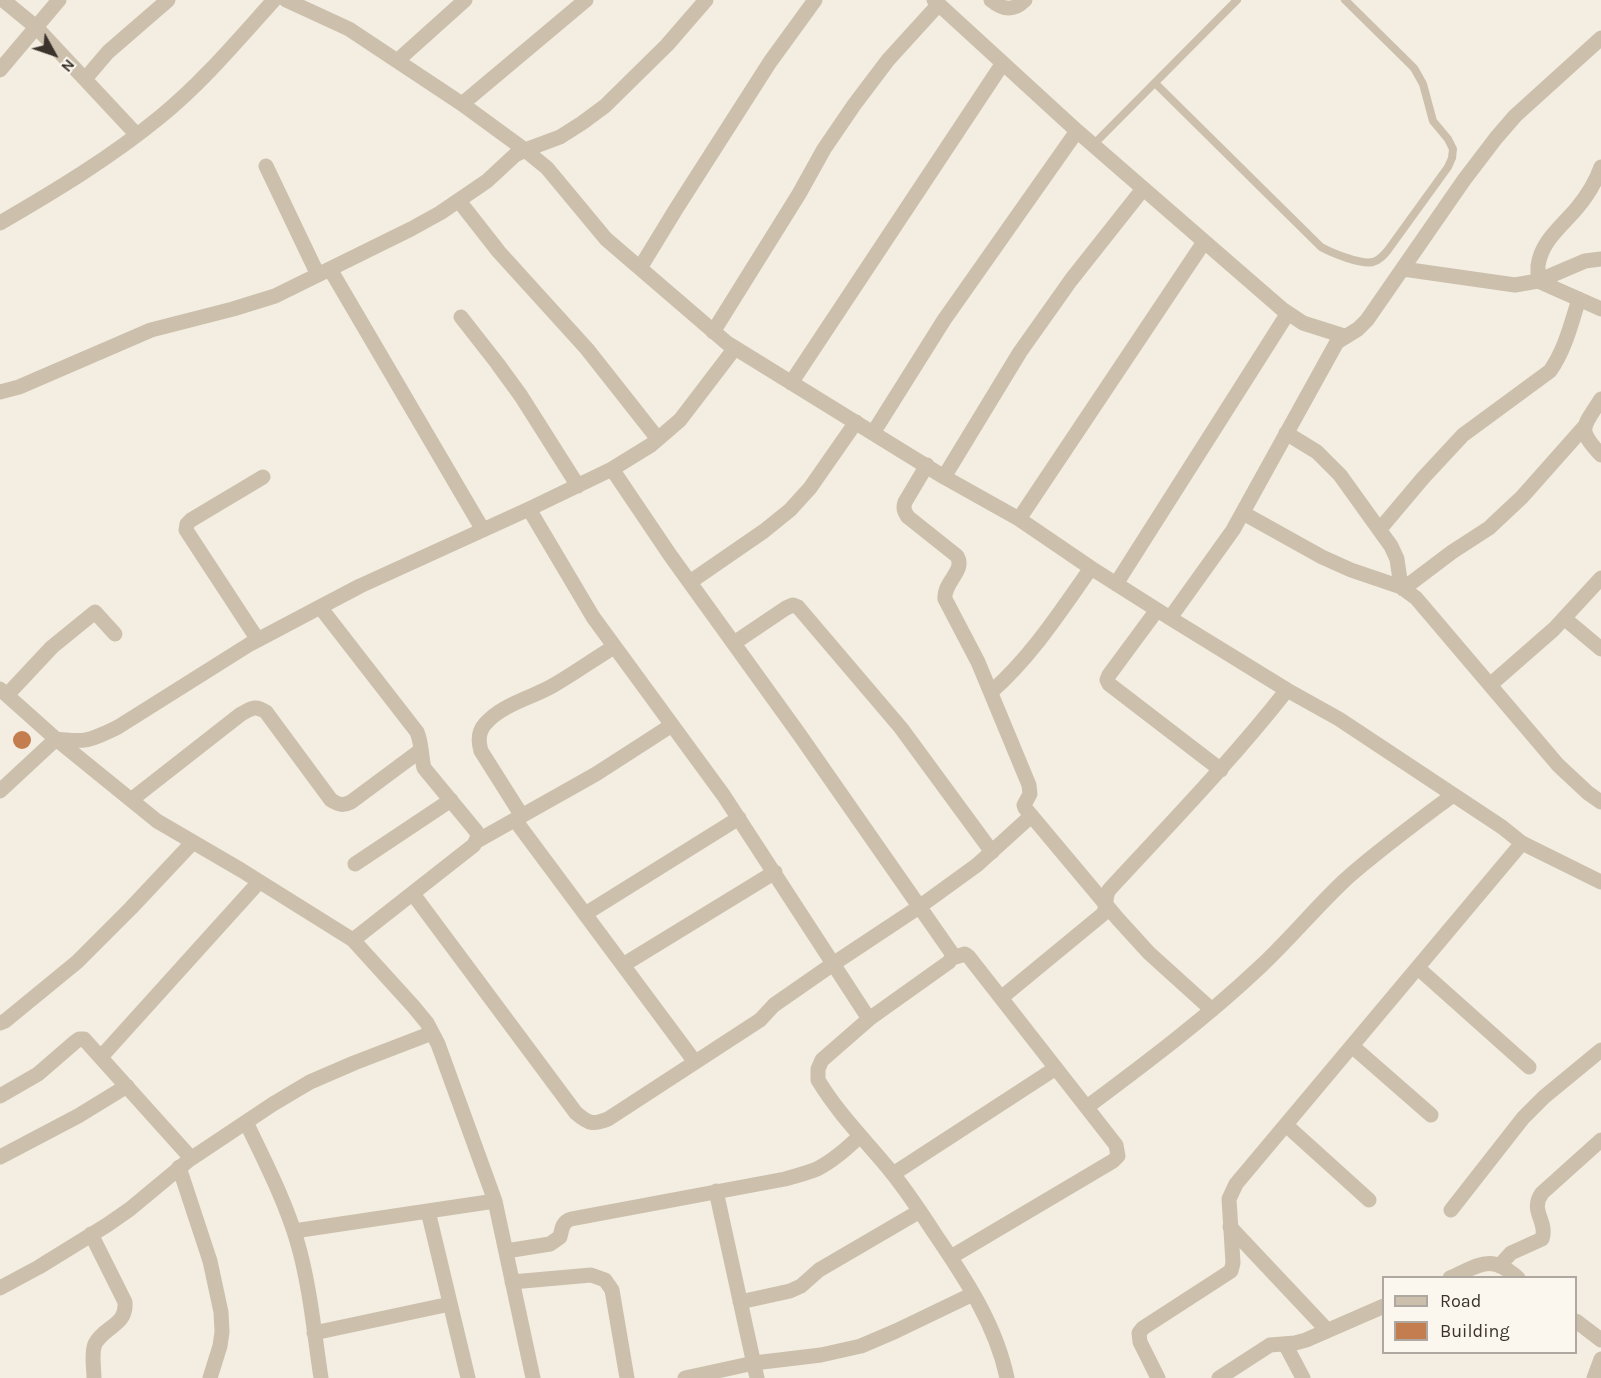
<!DOCTYPE html>
<html>
<head>
<meta charset="utf-8">
<style>
	body { margin:0 }
	#map { position:relative; width:1601px; height:1378px; overflow:hidden; background:#f3eee1; font-family:Karla,sans-serif }
	canvas { display:block }
	.legend { position:absolute; left:1382px; top:1276px; width:195px; height:78px; box-sizing:border-box; background:#fbf7ee; border:2px solid #aea8a0; margin:0; padding:8px 10px; list-style:none; font-size:18px; color:#3a322b }
	.legend li { display:flex; align-items:center; gap:12px; height:30px }
	.legend b { width:30px; border:2px solid #aea8a0 }
	.north { position:absolute; left:24px; top:24px; width:60px; height:60px; -webkit-text-stroke:4px #fbf7ee; paint-order:stroke; rotate:130deg; font-size:16px; font-weight:700; line-height:24px; text-align:center; color:#3a322b }
	.north::after { content:''; display:block; margin:auto; width:21px; height:27px; background:#3a322b; clip-path:polygon(50% 0,100% 100%,50% 72%,0 100%) }
</style>
</head>
<body>
<div id="map">
<canvas width="1601" height="1378"></canvas>
<ul class="legend">
<li><b style="height:8px;background:#ccc0ad"></b>Road</li>
<li><b style="height:16px;background:#c47d4f"></b>Building</li>
</ul>
<div class="north">N</div>
</div>
<script>
const ctx = document.querySelector('canvas').getContext('2d');
ctx.lineJoin = 'round';
function fillPath(path, color) {
  ctx.fillStyle = color;
  ctx.fill(path, 'evenodd');
}
function trace(path, color, width, dash) {
  ctx.strokeStyle = color;
  ctx.lineWidth = width;
  ctx.lineCap = dash ? 'butt' : 'round';
  ctx.setLineDash(dash || []);
  ctx.stroke(path);
}
fillPath(new Path2D(`
	M13 740a9 9 0 1 1 18 0a9 9 0 1 1-18 0Z`), '#c47d4f');
trace(new Path2D(`
	M1155,83L1321,247C1332,253 1361,265 1373,262C1380,260 1384,255 1388,250L1448,167L1452,158L1453,149L1448,139L1433,121L1423,84L1414,68L1345,0
	M1093,145L1237,0`), '#ccc0ad', 8);
trace(new Path2D(`
	M3,0L36,27L137,135
	M286,0L349,29L462,104L525,150L560,137L582,123L605,106L667,45L706,0
	M991,0C1003,10 1013,12 1025,0
	M397,61L465,0
	M0,70L59,0
	M85,79L108,52L168,0
	M462,104L586,0
	M1077,131L1282,309L1303,323L1344,336
	M266,166L318,275
	M1601,167C1596,181 1587,196 1577,208C1562,226 1541,241 1538,266C1538,271 1538,276 1538,281L1601,309
	M459,201L499,252L587,349L658,439
	M0,223C55,191 110,158 160,117C202,83 238,40 274,0
	M640,268L676,209L770,62L815,0
	M330,269L483,530
	M1403,269L1515,285L1538,281L1585,261L1601,259
	M461,317L497,363L521,396L578,486
	M713,332L799,194L824,149L854,105L888,60L939,4
	M791,383L1003,63
	M0,392L19,387L151,330L233,309L275,296L411,229L440,213L487,181L515,155L525,150L547,168L606,239L727,343L944,477L1019,519L1091,568L1170,618L1287,690L1339,719L1502,827L1522,843L1601,882
	M1601,399C1583,428 1576,428 1601,455
	M873,433L944,320L1077,131L934,0
	M1286,433L1317,452L1340,475L1391,546L1397,559L1401,587
	M927,465L905,502C903,508 904,511 908,517L957,556C966,571 943,582 945,599L978,662L1029,785L1030,794L1024,805L1025,808L1118,919L1149,953L1212,1010
	M612,469L670,555L799,734L951,952L952,957L949,962L869,1019L822,1060L818,1069V1080C839,1115 868,1143 893,1174C908,1193 922,1214 935,1234C965,1278 996,1325 1007,1378
	M944,477L1020,352L1071,280L1143,189
	M529,509L593,617L724,796L869,1019
	M1243,513L1322,557L1351,570L1401,587L1416,598L1558,765L1588,793L1601,802
	M1019,519L1204,242
	M1380,529L1423,478L1463,435L1550,371C1565,350 1571,324 1579,299
	M690,582L764,531L790,510L810,488L856,422
	M1116,584L1288,313
	M1403,589L1452,552L1489,528L1522,497L1585,426
	M320,607L417,732C422,744 421,756 424,768L476,831L478,836L474,845L353,940
	M1157,610L1109,675L1107,680L1109,684L1221,770
	M1170,618L1233,530L1337,342L1358,329L1367,320L1464,180L1496,138L1515,116L1601,38
	M1564,618L1601,649
	M258,640L186,530L187,524L191,520L263,477
	M734,643L786,608L793,605L798,607L901,728L992,852
	M1490,685L1554,629L1601,578
	M0,689L56,739L157,821L241,870L353,940L413,1006L427,1023L438,1044L495,1201L533,1378
	M991,692C1031,657 1060,612 1091,568
	M7,695L52,647L95,612L115,634
	M0,791L56,739C86,743 91,740 118,727L250,644L320,607L360,586L529,509L612,469L651,445L680,420L735,348
	M131,800L241,714C252,708 255,705 266,712L331,800C339,805 343,806 351,802L421,750
	M522,816L481,751C478,741 478,732 485,724C502,704 532,698 554,685C575,673 594,659 614,647
	M515,820L695,1062
	M477,841L596,774L672,725
	M355,864L451,800
	M413,894L576,1113C589,1124 593,1125 608,1119L760,1020L774,1005L833,964L919,907L977,865L1031,816
	M585,914L739,818
	M623,965L775,872
	M1418,968L1529,1067
	M1001,998L1103,914C1108,906 1104,898 1109,890C1170,824 1232,760 1287,690
	M0,1023L5,1021L77,962L131,908L193,842
	M1352,1046L1431,1115
	M101,1057L259,882
	M0,1096L38,1074L75,1042L79,1039H84L191,1158
	M1087,1107C1146,1063 1206,1018 1260,967C1290,939 1316,907 1346,879C1380,849 1417,822 1453,795
	M246,1122C264,1160 285,1200 297,1241C310,1285 314,1332 321,1378
	M1286,1125L1369,1200
	M0,1157L78,1116L127,1086
	M179,1167L210,1261L221,1312L222,1332L220,1346L210,1378
	M893,1174L1056,1068
	M716,1191L757,1378
	M1451,1210L1523,1118L1544,1097L1601,1050
	M428,1211L468,1378
	M1230,1227L1327,1330
	M294,1231L495,1201
	M91,1234L125,1302C127,1326 104,1326 95,1344C91,1353 94,1368 94,1378
	M506,1251L550,1244L560,1237C562,1229 562,1222 571,1219L785,1179C796,1176 807,1173 817,1169C833,1161 847,1148 860,1136
	M951,1257L1113,1161L1118,1156L1116,1145L969,957L965,954L952,958
	M1500,1265L1511,1253L1542,1239C1548,1221 1529,1211 1542,1193L1601,1140
	M1450,1278C1480,1265 1490,1253 1518,1278
	M512,1282L591,1275L605,1280L612,1290L627,1378
	M0,1288L39,1267L107,1225L130,1209L189,1160L273,1104L310,1082L354,1063L432,1033
	M740,1302L790,1291L801,1286L819,1270L920,1211
	M1576,1321L1601,1340
	M314,1333L450,1304
	M1285,1344L1303,1378
	M685,1378L754,1363L821,1355L861,1346L896,1331L973,1294
	M1158,1378L1140,1342L1139,1333L1143,1328L1231,1271L1233,1263L1229,1199L1236,1184L1522,843
	M1219,1378L1270,1345L1295,1343L1306,1340L1384,1306
	M1594,1378L1601,1359`), '#ccc0ad', 15);
</script>
</body>
</html>
